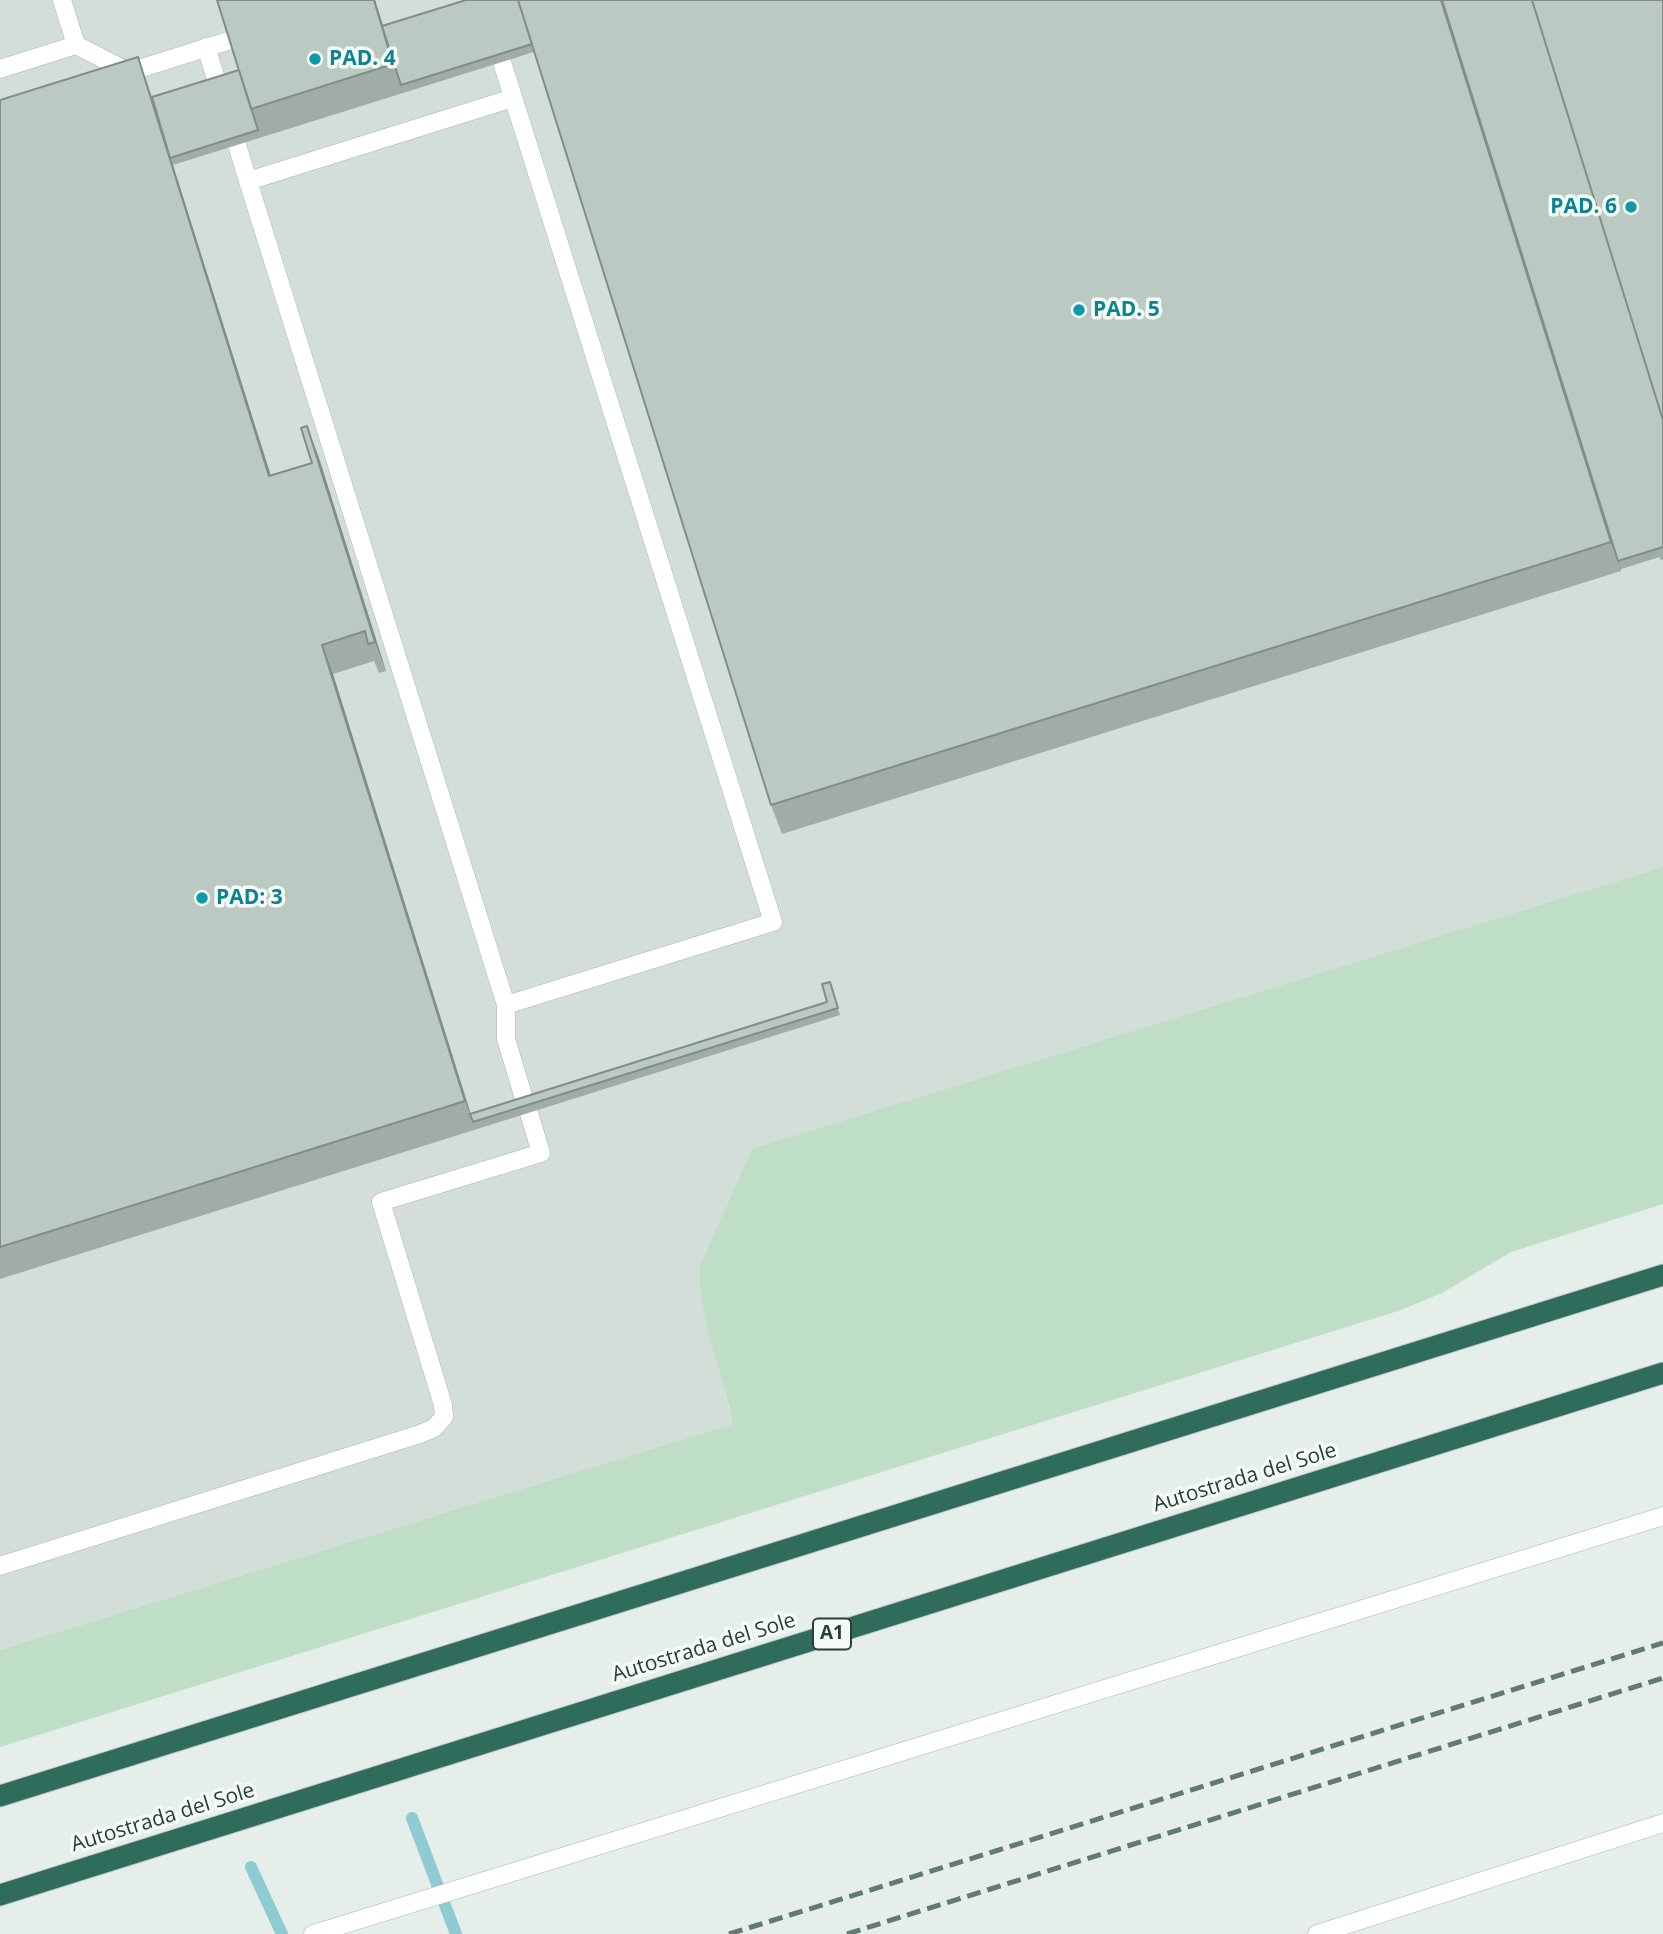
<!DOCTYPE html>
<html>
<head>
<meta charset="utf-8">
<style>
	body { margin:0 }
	canvas { display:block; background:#e5eee9 }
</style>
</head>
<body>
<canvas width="1663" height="1934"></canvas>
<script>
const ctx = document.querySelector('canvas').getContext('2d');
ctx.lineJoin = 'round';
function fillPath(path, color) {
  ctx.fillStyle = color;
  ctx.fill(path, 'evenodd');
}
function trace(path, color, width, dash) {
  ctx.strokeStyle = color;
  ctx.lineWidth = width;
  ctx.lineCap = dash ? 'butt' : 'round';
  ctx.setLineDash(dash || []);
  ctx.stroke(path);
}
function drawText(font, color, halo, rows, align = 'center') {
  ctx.font = font + ' "Open Sans",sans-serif';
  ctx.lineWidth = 7;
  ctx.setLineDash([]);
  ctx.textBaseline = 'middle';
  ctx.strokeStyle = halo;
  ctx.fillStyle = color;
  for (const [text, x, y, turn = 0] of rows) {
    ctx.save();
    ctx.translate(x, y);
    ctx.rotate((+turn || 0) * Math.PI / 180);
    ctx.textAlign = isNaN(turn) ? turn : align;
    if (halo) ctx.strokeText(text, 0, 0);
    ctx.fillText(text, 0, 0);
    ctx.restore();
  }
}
fillPath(new Path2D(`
	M0,0H1663V867L753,1149L700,1266L704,1312L733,1424L0,1650Z`), '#d3ded8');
fillPath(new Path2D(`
	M1663,867V1204L1511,1252L1442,1293L1401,1310L0,1747V1650L733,1424C723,1373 698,1320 700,1266L752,1149Z`), '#bedec5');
trace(new Path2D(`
	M412,1818L456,1934
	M251,1867L282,1934`), '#8ecbd2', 12);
const service = new Path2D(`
	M62,0L76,45
	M206,47L218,85
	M502,62L773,922L506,1005L248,181L513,98
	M0,69L76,45L129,72L231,40
	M237,145L248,181
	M506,1005V1039L526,1105
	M0,1566L420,1434L434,1428L444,1417L443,1405L381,1202L541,1153L529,1113
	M313,1934L1663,1516
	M1317,1934L1663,1823`);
const motorway = new Path2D(`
	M0,1796L1663,1275
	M0,1895L1663,1373`);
trace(service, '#a7b6b0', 19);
trace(motorway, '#c2cac7', 23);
trace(new Path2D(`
	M1662,556L1663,560`), '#85b1a1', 4.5, [3.5, 5]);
trace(service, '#fff', 18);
trace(motorway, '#306c5c', 21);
trace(new Path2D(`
	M729,1934L1663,1643
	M847,1934L1663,1678`), '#5f7b72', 5, [14, 7]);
fillPath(new Path2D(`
	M375,0L383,25L1663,0V556L1621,569V571L782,834L771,805L534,52L173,165L271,476L312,463L318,455L386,671L379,673L374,661L333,674L471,1114L827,1002L830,982L840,1015L0,1279V100L138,57L152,97L239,70Z`), '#a0ada7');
fillPath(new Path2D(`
	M374,0H375L401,85L393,64Z
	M1441,0H1443L1621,571L1611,542Z
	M138,57L148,86L280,505L269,476Z
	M307,426L318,455L386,671L375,642Z
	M322,645L333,674L473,1122L465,1101Z`), '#828d88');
const building = new Path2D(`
	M217,0H374L393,64L251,109Z
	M466,0H518L532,44L401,85L382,26Z
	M518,0H1441L1611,542L771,805Z
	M1442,0H1532L1663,420V547L1618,561Z
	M1532,0H1663V420Z
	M138,57L269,476L312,463L301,428L307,426L375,642L368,644L365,631L322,645L465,1101L0,1247V100Z
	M239,70L258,130L170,158L152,97Z
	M830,982L838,1008L473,1122L470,1114L827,1002L822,984Z`);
fillPath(building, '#bac9c2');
trace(building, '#828d88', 2);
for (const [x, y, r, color] of [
	[315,59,7,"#0f9aa8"],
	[1631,207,7,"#0f9aa8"],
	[1079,310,7,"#0f9aa8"],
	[202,898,7,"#0f9aa8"]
]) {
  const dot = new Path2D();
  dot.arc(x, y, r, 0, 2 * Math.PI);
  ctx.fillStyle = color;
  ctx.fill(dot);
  trace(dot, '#f5faf7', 2.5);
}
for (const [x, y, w] of [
	[832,1634,38]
]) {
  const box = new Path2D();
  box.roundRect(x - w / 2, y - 15.5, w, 31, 5);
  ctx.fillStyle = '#f5faf7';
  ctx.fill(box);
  trace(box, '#244037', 2);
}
drawText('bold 19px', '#244037', null, [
	["A1",832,1634]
]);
drawText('bold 21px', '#0d838f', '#f5faf7', [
	["PAD. 4",329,59],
	["PAD. 6",1617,207,"right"],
	["PAD. 5",1093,310],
	["PAD: 3",216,898]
], 'left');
drawText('21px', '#244037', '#f5faf7', [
	["Autostrada del Sole",1245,1478,-17],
	["Autostrada del Sole",704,1648,-17],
	["Autostrada del Sole",163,1818,-17]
]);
</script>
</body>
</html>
